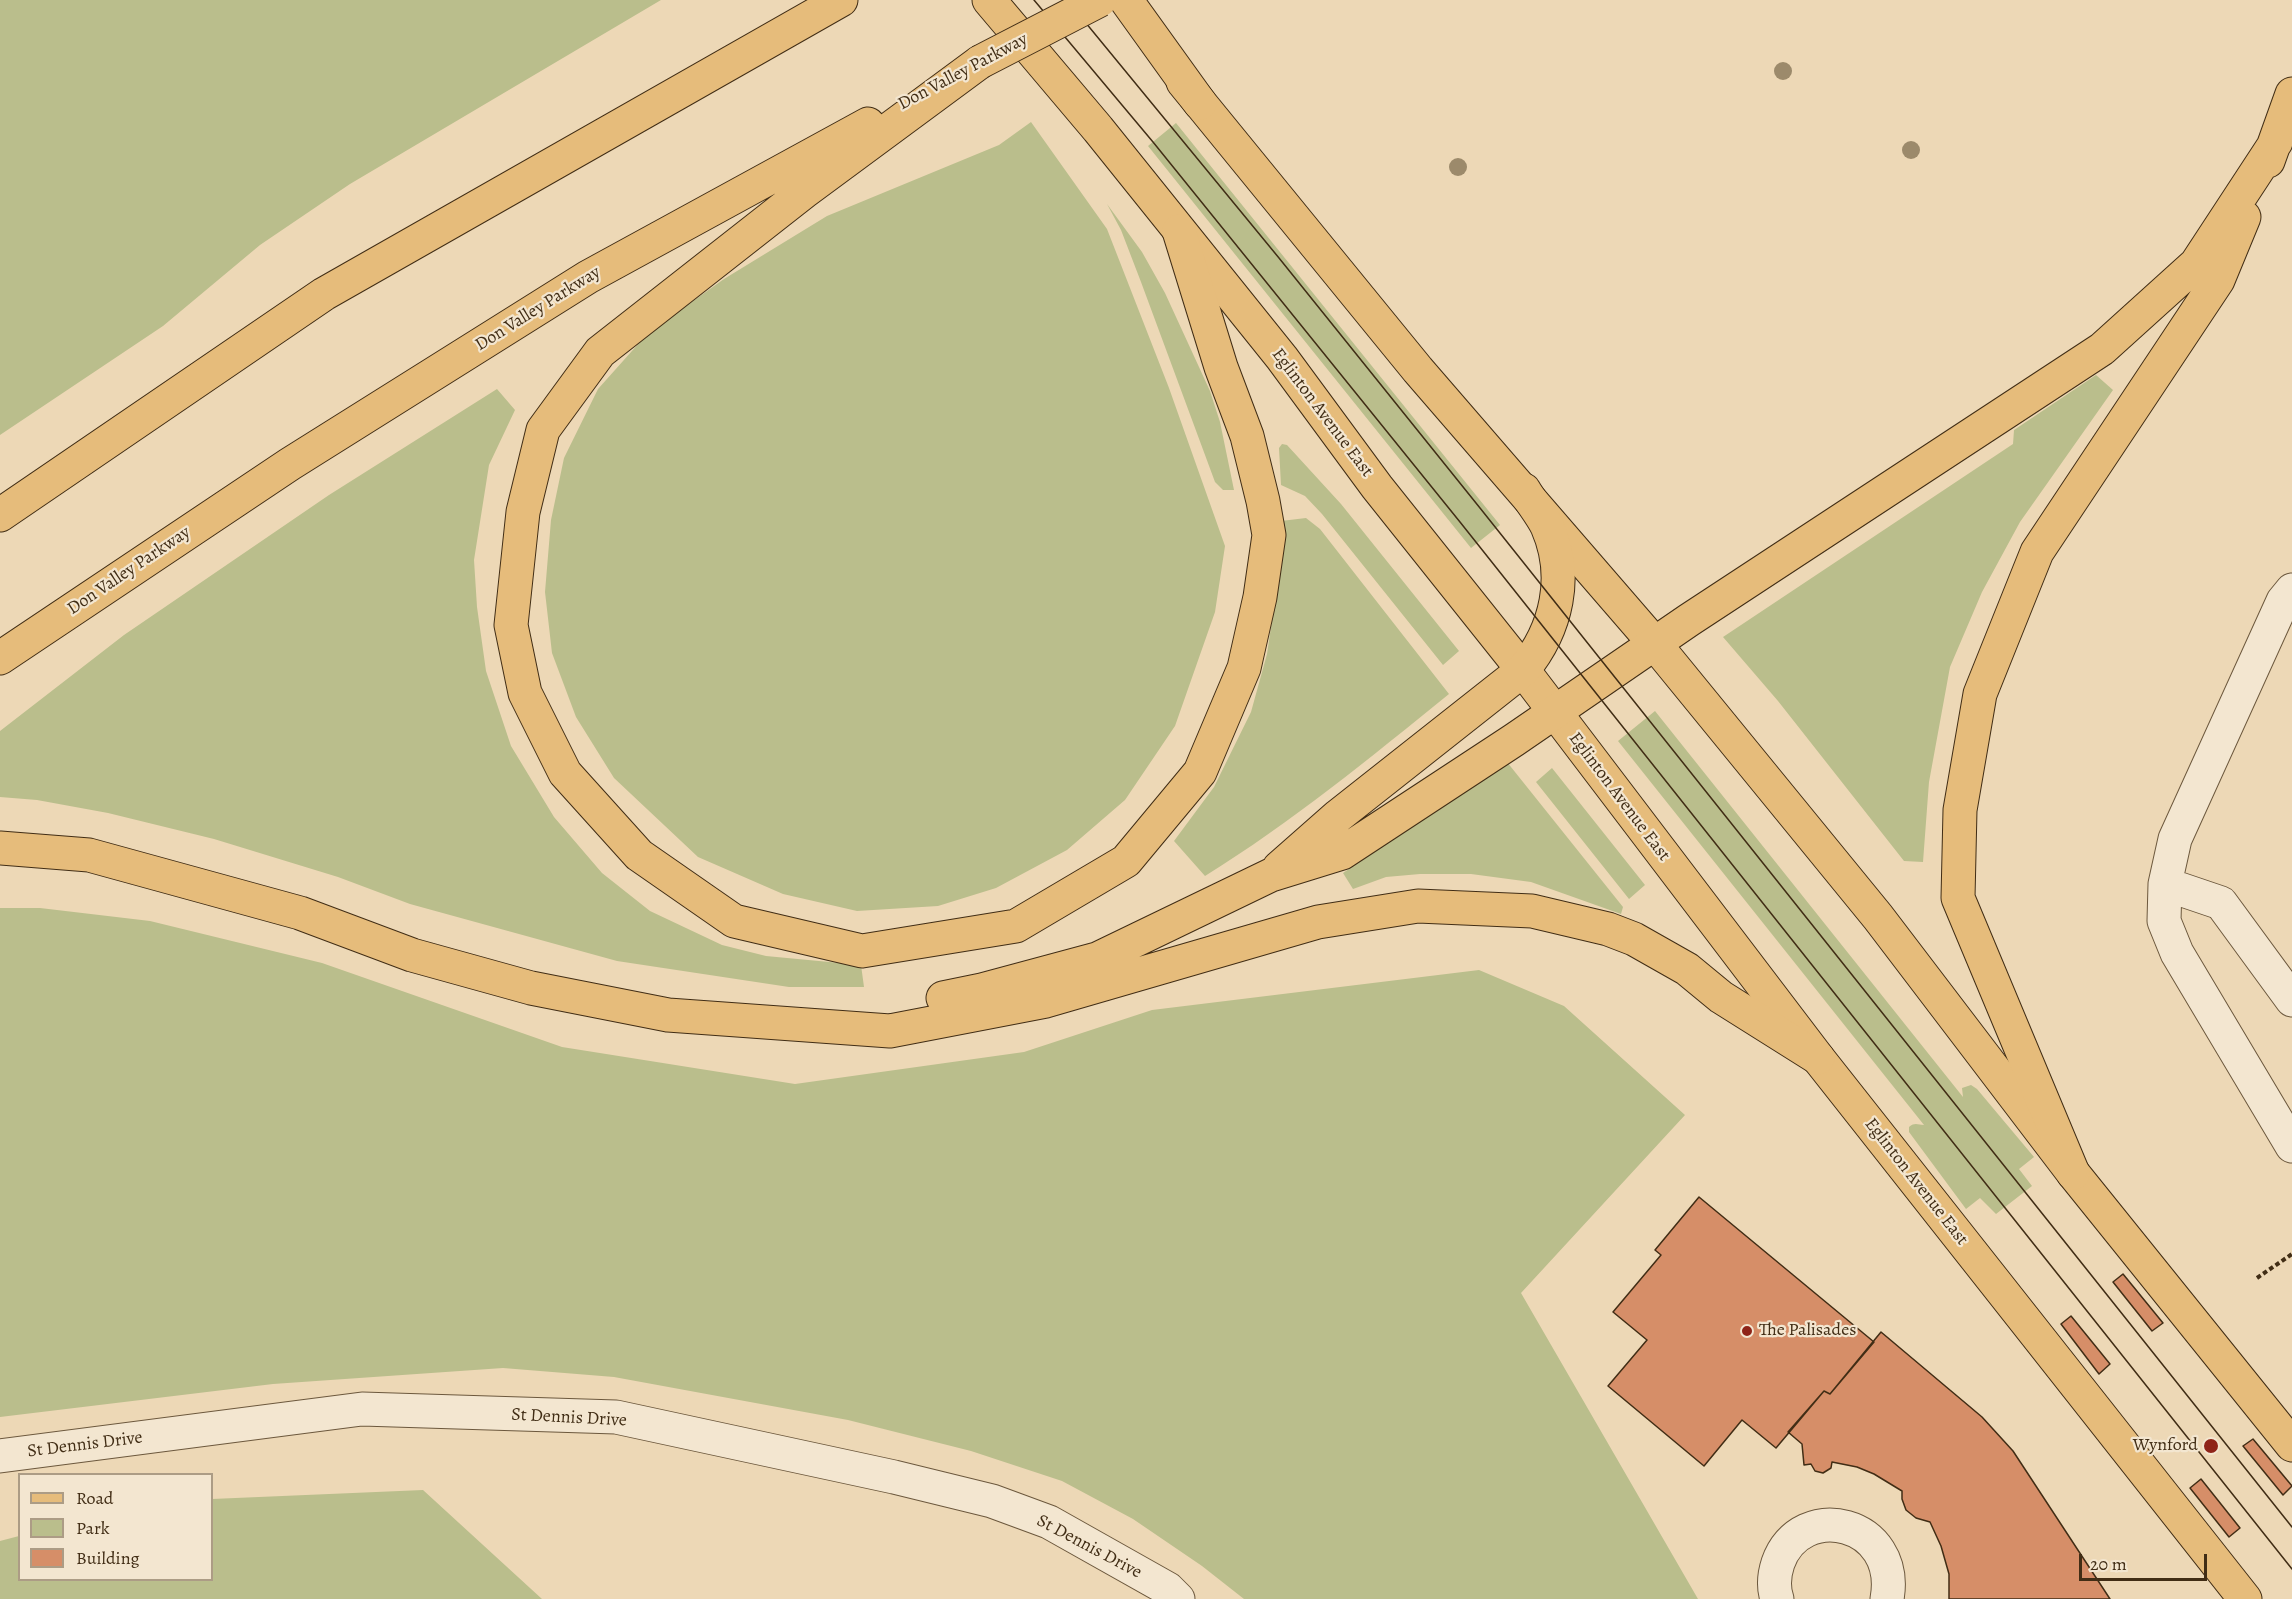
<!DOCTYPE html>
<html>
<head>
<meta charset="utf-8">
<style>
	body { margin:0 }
	#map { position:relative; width:2292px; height:1599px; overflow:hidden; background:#edd8b6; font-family:Alegreya,serif }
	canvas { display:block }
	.legend { position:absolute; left:18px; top:1473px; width:195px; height:108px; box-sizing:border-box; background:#f3e6d0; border:2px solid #ac9c85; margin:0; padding:8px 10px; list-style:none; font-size:18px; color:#412d15 }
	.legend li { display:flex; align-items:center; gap:12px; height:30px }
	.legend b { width:30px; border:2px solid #ac9c85 }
	.scale { position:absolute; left:2079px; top:1554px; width:128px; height:27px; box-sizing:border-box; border:3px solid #412d15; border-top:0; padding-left:8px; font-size:18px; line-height:21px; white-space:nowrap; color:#412d15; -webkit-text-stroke:4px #f3e6d0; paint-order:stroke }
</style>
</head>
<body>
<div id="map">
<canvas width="2292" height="1599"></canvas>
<ul class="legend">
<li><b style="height:8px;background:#e6bc7b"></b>Road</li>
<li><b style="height:16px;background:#babe8c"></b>Park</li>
<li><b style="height:16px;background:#d68e68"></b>Building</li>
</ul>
<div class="scale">20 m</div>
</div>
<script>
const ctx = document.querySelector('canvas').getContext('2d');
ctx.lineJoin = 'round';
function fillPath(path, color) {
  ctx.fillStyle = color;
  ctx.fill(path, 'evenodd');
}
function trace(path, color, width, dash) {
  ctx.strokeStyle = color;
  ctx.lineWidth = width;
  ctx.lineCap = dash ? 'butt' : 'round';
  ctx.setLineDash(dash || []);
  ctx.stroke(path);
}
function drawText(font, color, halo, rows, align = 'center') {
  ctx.font = font + ' Alegreya,serif';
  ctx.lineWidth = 4.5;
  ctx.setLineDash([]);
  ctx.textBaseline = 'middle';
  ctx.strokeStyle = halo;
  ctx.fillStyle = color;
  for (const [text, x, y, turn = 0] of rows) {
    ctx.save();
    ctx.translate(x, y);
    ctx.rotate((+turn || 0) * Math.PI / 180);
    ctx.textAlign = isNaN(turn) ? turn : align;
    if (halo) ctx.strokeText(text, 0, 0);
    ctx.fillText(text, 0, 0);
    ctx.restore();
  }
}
fillPath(new Path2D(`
	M0,0H661L350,184L260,245L163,326L0,435Z
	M1031,122L1107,229L1169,388L1225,546L1215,612L1175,726L1125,800L1067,850L996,888L938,906L857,911L783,894L698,857L614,778L576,717L552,653L545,592L551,520L564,458L598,389L648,333L724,279L827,216L999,145Z
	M1176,123L1500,525L1471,548L1148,146Z
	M1107,204L1142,252L1165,293L1210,391L1220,422L1234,490H1223L1215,482L1141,282L1121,230Z
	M2096,375L2113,390L2020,522L1982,592L1950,667L1929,782L1923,862L1904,861L1778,701L1723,637L2013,444L2014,430Z
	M497,389L515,410L489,465L474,560L477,607L486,671L511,746L554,817L602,873L650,911L722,945L766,956L861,965L864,987H789L617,961L410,904L338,877L214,839L108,813L37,800L0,797V731L124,635L329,495Z
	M1282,444L1287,445L1341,504L1459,651L1443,665L1322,514L1305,496L1281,485L1279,448Z
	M1306,518L1320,529L1449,694C1370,758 1292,822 1205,876L1174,841L1214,787L1251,712L1267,654L1277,586L1281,521Z
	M1655,711L1963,1097L1962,1088L1971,1085L1977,1089L2034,1157L2019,1169L2032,1186L1996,1214L1980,1198L1966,1209L1909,1132V1127C1915,1122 1918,1125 1924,1125L1618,741Z
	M1507,762L1623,907L1621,914L1531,882L1471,874H1420L1386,877L1353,889L1343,873Z
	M1552,768L1645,885L1629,899L1536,782Z
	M0,908H40L150,921L322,963L562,1047L795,1084L1024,1052L1152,1010L1479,970L1564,1006L1685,1115L1521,1293L1698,1599H1244L1202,1566L1133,1519L1062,1481L971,1451L848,1420L614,1377L503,1368L273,1384L0,1417Z
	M423,1490L542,1599H0V1541L19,1536L20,1580H212V1499Z`), '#babe8c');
const building = new Path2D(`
	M1699,1197L1874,1342L1830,1394L1824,1391L1776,1448L1742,1420L1704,1466L1608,1386L1647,1340L1613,1312L1661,1255L1655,1250Z
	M2123,1274L2163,1323L2152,1331L2113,1282Z
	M2071,1316L2110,1364L2099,1374L2061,1324Z
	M1881,1332L1982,1417L2013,1451L2110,1599H1949V1574L1941,1546L1930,1522L1916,1518L1906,1510L1902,1499V1491L1874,1474L1857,1467L1832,1462L1831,1468L1823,1473L1815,1471L1811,1464L1804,1465L1802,1444L1788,1432L1824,1391L1830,1394Z
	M2253,1439L2292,1486L2283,1495L2243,1446Z
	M2201,1479L2240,1528L2229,1537L2190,1488Z`);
fillPath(building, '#d68e68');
trace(building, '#412d15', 1.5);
const minor = new Path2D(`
	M2292,590L2283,601L2175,839L2165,884L2164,921L2177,953L2292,1146
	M2165,884L2221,903L2292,1000
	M0,1456L362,1409L616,1417L894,1477L992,1501L1049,1522L1168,1589L1178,1599
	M1777,1599C1773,1587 1774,1575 1778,1563C1801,1498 1901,1521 1887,1599`);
const major = new Path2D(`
	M989,0L1098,129L1282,358L1377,487L1523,670L1818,1058L2245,1599
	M1183,82L1418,370L1655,644L1878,917L2073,1173L2292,1445`);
const highway = new Path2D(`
	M1126,0L1200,103
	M980,62L804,192L600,352L543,430L523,512L511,625L525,693L565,773L639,855L734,921L862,951L1016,926L1126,861L1200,772L1244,668L1260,597L1269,535L1263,501L1247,436L1221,367L1179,231
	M2268,161L2292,94
	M0,515L324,294L841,0
	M0,658L290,464L588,277L868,124
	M0,848L89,855L300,913L412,955L531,988L668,1015L890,1031L1046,1001L1318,922L1418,906L1532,911L1608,929L1634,939L1687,969L1721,997L1818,1058
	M1279,868L1338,816L1523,670C1557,629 1569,576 1547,526C1541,514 1531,502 1524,490
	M943,998L982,990L1097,959L1271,875L1342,853L1514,740L1689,620L2102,349L2196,264L2276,142
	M2073,1173L1958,898L1960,810L1980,694L2037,552L2218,280L2244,217`);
trace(minor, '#6c583d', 35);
trace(major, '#412d15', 35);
trace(highway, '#412d15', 35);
trace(new Path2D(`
	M2257,1278L2292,1254`), '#412d15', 4, [4.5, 3]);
trace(minor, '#f3e6d0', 33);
trace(major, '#e6bc7b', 33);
trace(highway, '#e6bc7b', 33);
trace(new Path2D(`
	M1034,0L1153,142L1460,522L2292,1569
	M1067,0L1279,258L1480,508L2292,1527`), '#412d15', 1.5);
const highwayBridge = new Path2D(`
	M980,62L1100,0`);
trace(highwayBridge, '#412d15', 35, []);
trace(highwayBridge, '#e6bc7b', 33);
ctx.fillStyle = '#9c8a6b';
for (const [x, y] of [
	[1783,71],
	[1911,150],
	[1458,167]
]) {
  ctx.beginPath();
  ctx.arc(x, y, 9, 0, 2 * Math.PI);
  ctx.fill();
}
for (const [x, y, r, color] of [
	[1747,1331,6,"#8f2418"],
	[2211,1446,8,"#8f2418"]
]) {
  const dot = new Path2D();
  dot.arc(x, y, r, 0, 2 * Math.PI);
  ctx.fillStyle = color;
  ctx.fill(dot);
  trace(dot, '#f3e6d0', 2);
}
drawText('18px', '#412d15', '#f3e6d0', [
	["Don Valley Parkway",963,72,-28],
	["Don Valley Parkway",538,309,-32],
	["Eglinton Avenue East",1322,413,53],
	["Don Valley Parkway",129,571,-34],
	["Eglinton Avenue East",1619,797,53],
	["Eglinton Avenue East",1916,1182,52],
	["St Dennis Drive",569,1418,3],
	["St Dennis Drive",85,1445,-7],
	["St Dennis Drive",1089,1547,28]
]);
drawText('18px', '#412d15', '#f3e6d0', [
	["The Palisades",1759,1331],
	["Wynford",2198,1446,"right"]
], 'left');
</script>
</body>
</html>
